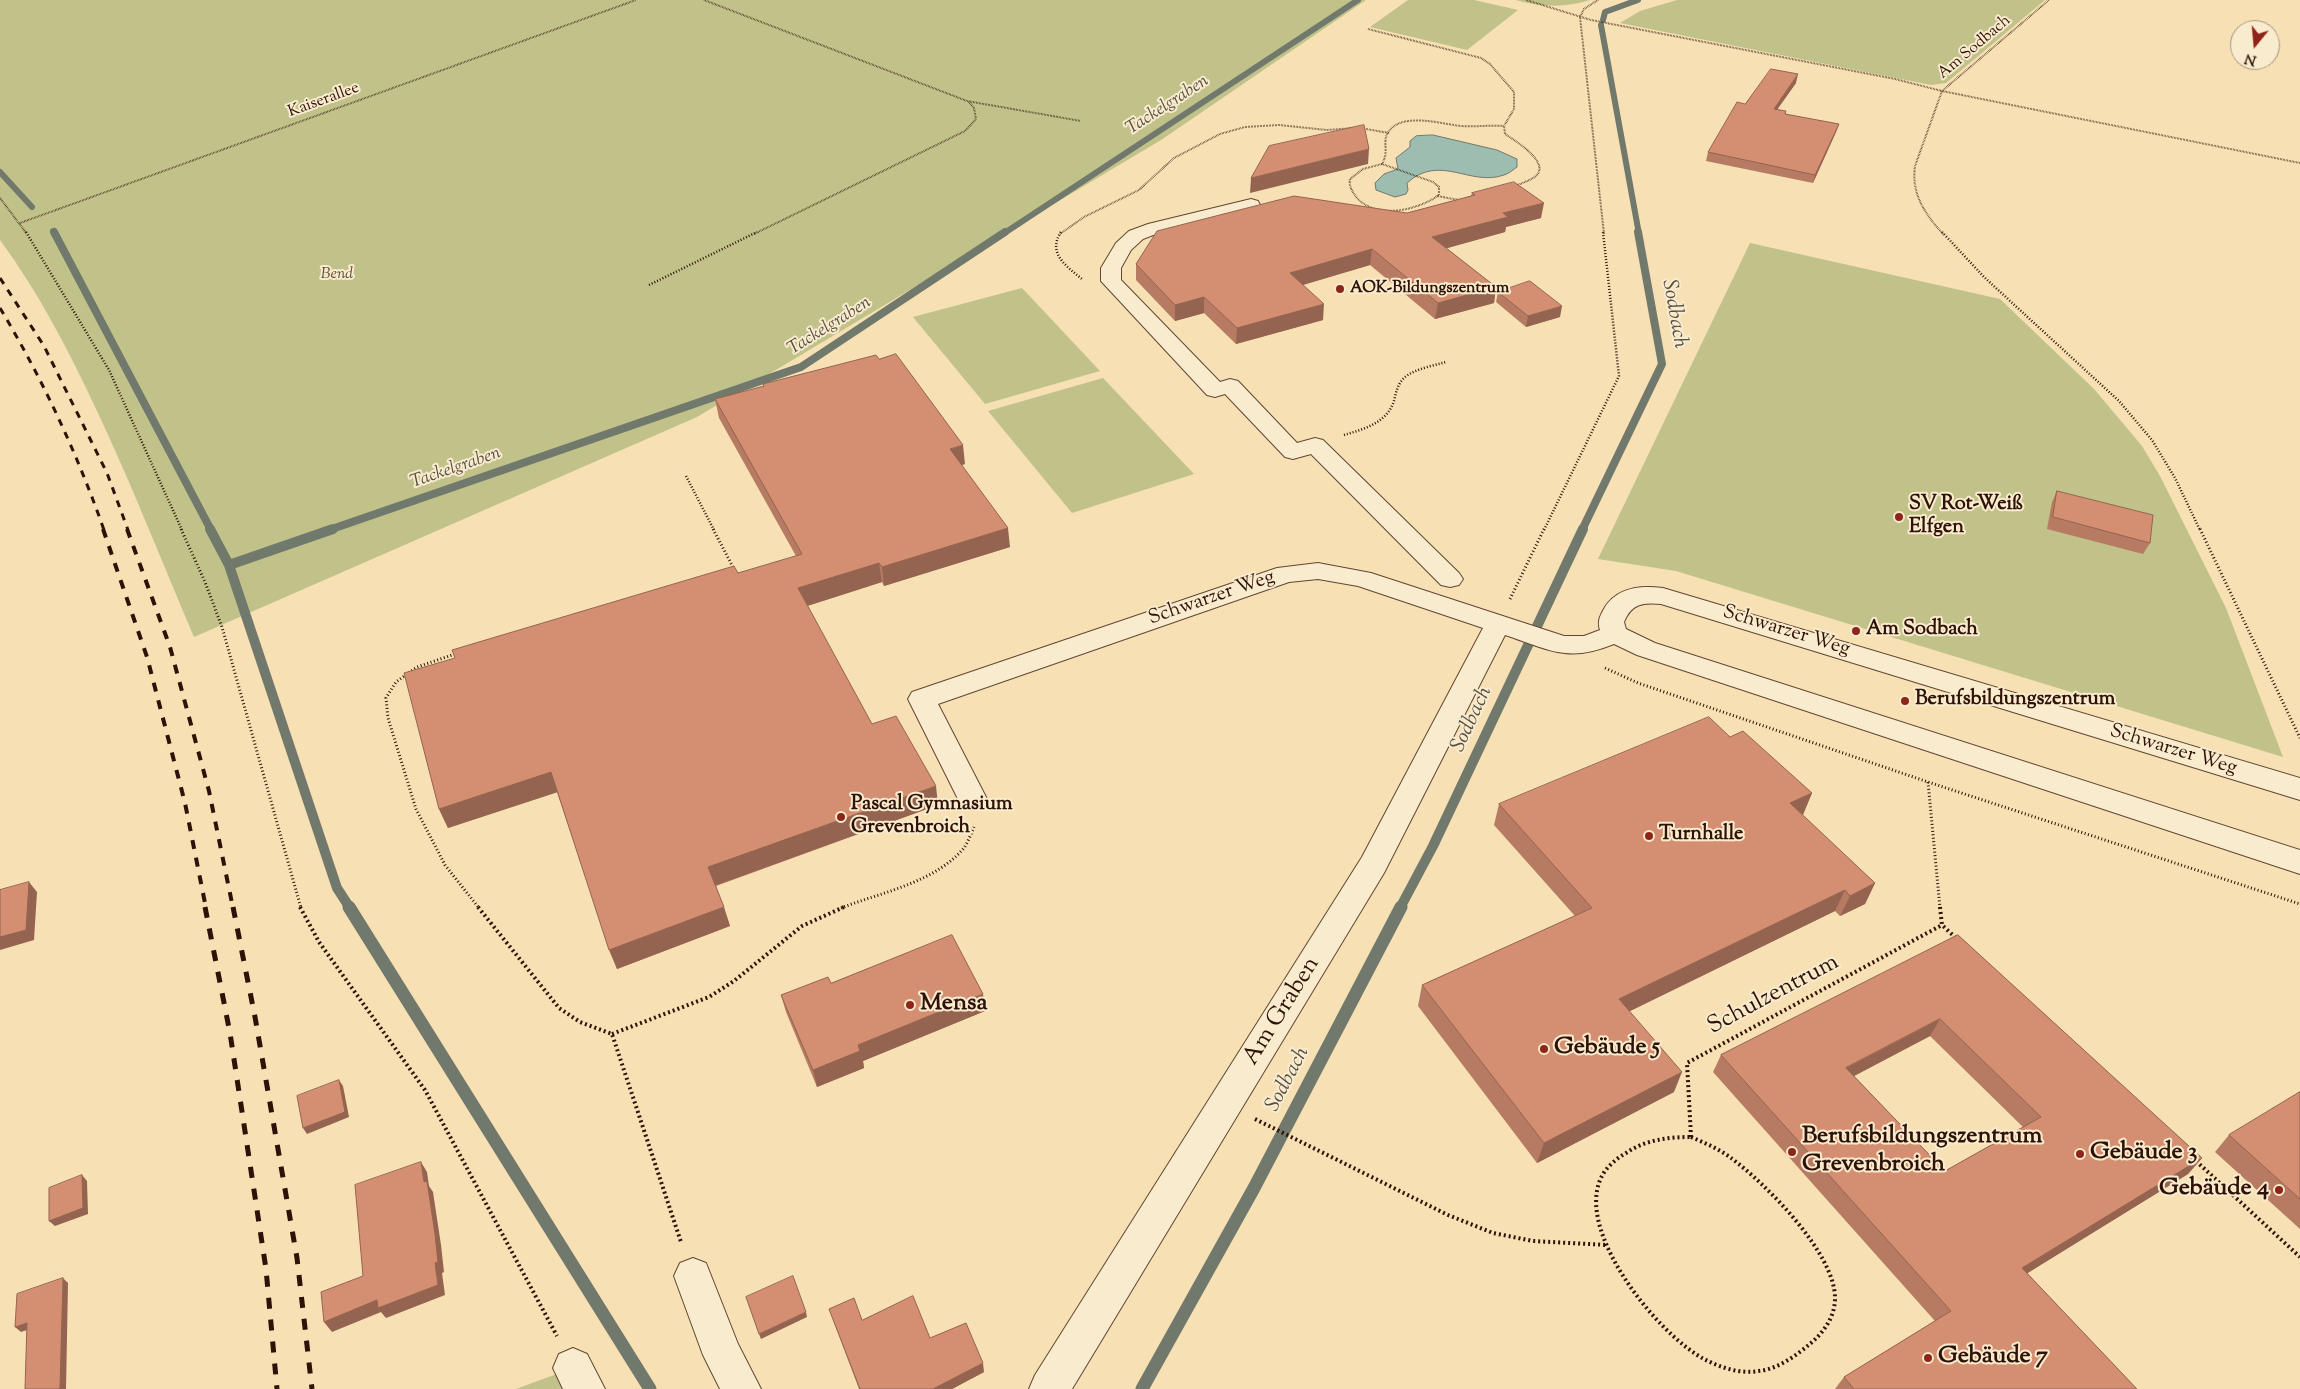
<!DOCTYPE html>
<html>
<head>
<meta charset="utf-8">
<style>
	body { margin:0 }
	#map { position:relative; width:2300px; height:1389px; overflow:hidden; background:#f6e0b4; font-family:"Sorts Mill Goudy",serif }
	canvas { display:block }
	.north { position:absolute; left:2230px; top:20px; width:50px; height:50px; box-sizing:border-box; background:#f9ebce; border:1px solid #a8947e; border-radius:50%; rotate:197deg; font-size:14px; font-weight:700; line-height:20px; text-align:center; color:#2f1207 }
	.north::after { content:''; display:block; margin:auto; width:18px; height:22px; background:#8f2418; clip-path:polygon(50% 0,100% 100%,50% 72%,0 100%) }
</style>
</head>
<body>
<div id="map">
<canvas width="2300" height="1389"></canvas>
<div class="north">N</div>
</div>
<script>
const ctx = document.querySelector('canvas').getContext('2d');
ctx.lineJoin = 'round';
function fillPath(path, color) {
  ctx.fillStyle = color;
  ctx.fill(path, 'evenodd');
}
function trace(path, color, width, dash) {
  ctx.strokeStyle = color;
  ctx.lineWidth = width;
  ctx.lineCap = dash ? 'butt' : 'round';
  ctx.setLineDash(dash || []);
  ctx.stroke(path);
}
function drawText(font, color, halo, rows, align = 'center') {
  ctx.font = font + ' "Sorts Mill Goudy",serif';
  ctx.lineWidth = 4;
  ctx.setLineDash([]);
  ctx.textBaseline = 'middle';
  ctx.strokeStyle = halo;
  ctx.fillStyle = color;
  for (const [text, x, y, turn = 0] of rows) {
    ctx.save();
    ctx.translate(x, y);
    ctx.rotate((+turn || 0) * Math.PI / 180);
    ctx.textAlign = isNaN(turn) ? turn : align;
    if (halo) ctx.strokeText(text, 0, 0);
    ctx.fillText(text, 0, 0);
    ctx.restore();
  }
}
fillPath(new Path2D(`
	M0,0H1366L1161,140L697,417L194,637C162,562 132,485 97,411C69,351 39,293 0,240Z
	M1408,0H1474L1518,10L1467,50L1370,27Z
	M1516,0H1590C1566,8 1539,7 1516,0Z
	M1677,0H2045L1946,83L1931,85L1620,23L1640,11Z
	M1750,243L2000,299L2094,389L2142,446L2160,476L2226,608L2283,757L1676,571L1598,559Z
	M1022,288L1100,371L985,404L913,317Z
	M1103,378L1194,474L1072,513L988,411Z
	M573,1368L585,1389H516Z`), '#c1c18a');
const water = new Path2D(`
	M1433,135L1497,150L1517,159V167C1513,170 1508,174 1504,175C1470,187 1440,153 1407,183L1408,190L1406,194L1395,197L1376,190L1375,183L1384,174L1398,169L1396,158L1410,147V141L1416,136Z`);
fillPath(water, '#9dbdb0');
trace(water, '#71796c', 1);
trace(new Path2D(`
	M1603,20L1605,12L1638,0
	M1601,25L1639,234
	M0,172L32,207
	M53,231L54,234
	M1003,234L1358,0`), '#71796c', 6);
trace(new Path2D(`
	M54,232L211,530
	M329,530L801,367L1005,232
	M1582,530L1662,364L1638,232`), '#71796c', 8);
trace(new Path2D(`
	M210,529L229,565L337,888L350,908
	M229,565L333,529
	M1400,908L1433,846L1583,529`), '#71796c', 10);
trace(new Path2D(`
	M349,907L650,1389
	M1142,1389L1254,1188L1401,907`), '#71796c', 13);
const minor = new Path2D(`
	M1251,199L1258,201L1260,205L1258,209L1161,232L1143,239L1131,250L1121,268V280L1220,382L1230,379L1238,381L1297,443L1315,438L1323,440L1459,573L1463,579L1459,585L1450,587L1441,585L1311,454L1293,459L1285,457L1225,394L1215,397L1207,395L1101,281V268L1116,243L1129,231L1148,224Z
	M1318,563L1371,573L1564,636H1584L1600,630C1597,621 1600,616 1605,607C1618,587 1641,585 1663,588L2300,778V800L1661,604C1643,602 1631,604 1624,622L1626,629L1655,643L2300,850V874L1637,655L1614,644C1568,663 1550,650 1505,635L1384,873L1072,1389H1029L1035,1375L1362,857L1483,628L1358,586L1318,579L1289,582L938,704L987,799L982,807L972,810L962,807L908,699L912,692L1277,568Z
	M693,1258L706,1263L738,1344L761,1389H720L703,1355L674,1276L680,1263Z
	M573,1348L587,1354L605,1389H563L553,1368L559,1354Z`);
trace(minor, '#614632', 2);
trace(new Path2D(`
	M704,0L967,101L1081,121
	M1526,0L1591,20L1895,79L1942,91L2300,163
	M1598,0L1584,9L1580,17L1604,234
	M1368,29L1481,58L1490,64L1514,92V109L1504,126
	M1504,126L1505,134C1514,140 1549,161 1537,175C1532,180 1522,183 1515,186
	M1360,128L1389,133
	M1382,164L1433,182L1439,187V195C1417,211 1372,221 1354,194C1351,189 1349,185 1350,179L1363,169Z
	M1382,164C1390,150 1381,141 1389,131C1403,112 1442,124 1461,126C1475,127 1490,125 1504,126
	M1437,196L1459,200
	M0,198L27,234
	M20,223L636,0
	M754,234L965,131L976,119L974,108L968,101
	M1060,234L1084,217L1139,190L1174,158L1220,134L1245,127L1279,125L1327,130L1354,128
	M1943,234C1925,214 1911,194 1915,166L1942,91L2049,0`), '#2f1207', 2, [0.5, 1]);
trace(new Path2D(`
	M26,232L109,370L182,530
	M1061,232C1047,253 1066,266 1082,279
	M1942,232L1984,277L2119,401L2152,440L2175,478L2200,530
	M649,285L757,232
	M1344,435C1364,429 1387,423 1394,401C1396,392 1398,383 1405,377C1417,368 1433,366 1446,362
	M686,476L714,530
	M1544,530L1619,376L1603,232`), '#2f1207', 2.5, [1, 2]);
trace(new Path2D(`
	M181,529L205,582L222,627L301,908
	M713,529L734,569
	M2200,529L2300,738
	M1510,599L1544,529
	M458,653L417,667L396,682L386,698L388,718L416,809L445,865L479,908
	M1605,668L1638,683L1928,782L2300,904
	M1928,782L1940,908
	M841,908C882,892 934,883 964,848C968,842 971,834 974,827`), '#2f1207', 3, [1, 2.5]);
trace(new Path2D(`
	M300,907L319,942L425,1090L557,1336
	M478,907L559,1008L580,1022L612,1034L681,1242
	M1940,907L1942,925L1957,939
	M612,1034L709,997L734,981L802,926L844,907
	M1255,1119L1448,1215L1493,1233L1533,1241L1607,1245
	M1691,1137C1705,1143 1719,1149 1731,1158C1765,1183 1835,1253 1835,1298C1835,1316 1825,1331 1811,1343C1797,1355 1778,1369 1759,1371C1740,1374 1721,1368 1704,1359C1659,1335 1580,1238 1599,1183C1603,1170 1614,1160 1626,1153C1645,1140 1668,1137 1691,1137Z
	M1691,1137L1687,1063L1942,925
	M2196,1161L2300,1257`), '#2f1207', 4, [2, 3]);
fillPath(minor, '#f9ebce');
trace(new Path2D(`
	M0,278L44,346L107,473L128,530
	M0,308C42,378 77,453 104,530`), '#2f1207', 3, [7, 7]);
trace(new Path2D(`
	M103,529L147,657L185,803L206,908
	M127,529L170,647L209,791L233,908`), '#2f1207', 4, [9, 9]);
trace(new Path2D(`
	M205,907L230,1033L266,1269L277,1389
	M233,907L255,1017L297,1258L312,1389`), '#2f1207', 5, [11, 11]);
fillPath(new Path2D(`
	M1796,83L1777,109L1785,114L1839,124L1836,132L1813,183L1706,161L1708,152L1745,104Z
	M1472,193L1541,218L1506,227L1505,232L1446,248L1496,287L1494,303L1435,319L1370,265L1303,285L1323,320L1236,344L1204,313L1175,321L1136,280V264L1407,213L1471,196Z
	M1498,292L1560,317L1526,327L1496,302Z
	M763,384L965,464L962,465L1010,547L884,586L882,582L807,606L872,724L938,805L716,886L730,926L617,969L557,792L448,828L439,809L796,556L719,418L715,399L763,387Z
	M2057,491L2150,543L2143,554L2047,529L2052,502Z
	M1730,737L1812,793L1802,815L1875,883L1865,904L1840,916L1835,911L1629,1011L1674,1092L1537,1163L1418,1006L1422,985L1575,916L1494,825L1499,804Z
	M1958,935L2202,1158L2188,1174L2027,1273L2137,1389H1835L1844,1377L1935,1321L1713,1072L1721,1055ZM1930,1036L2023,1127L1945,1171L1854,1076Z
	M831,983L985,1011L863,1061L864,1068L817,1087L786,1012L781,995Z
	M2300,1092V1229L2215,1152L2229,1135Z
	M829,1309L862,1320L930,1338L984,1372L952,1389H859Z`), '#b67b62');
fillPath(new Path2D(`
	M1798,74L1796,83L1772,117L1774,109Z
	M1839,124L1836,132L1813,183L1815,175Z
	M1369,149L1368,164L1250,193L1251,178Z
	M1544,203L1541,218L1506,227L1505,232L1430,253L1432,237L1503,213Z
	M1372,249L1370,265L1289,289L1290,273Z
	M1496,287L1494,303L1435,319L1438,303Z
	M1204,297V313L1175,321V305Z
	M1324,304L1323,320L1236,344L1237,328Z
	M1562,306L1560,317L1526,327L1528,316Z
	M963,445L965,464L952,467L950,449Z
	M1008,528L1010,547L884,586L882,567Z
	M879,563L882,582L801,608L798,588Z
	M551,772L558,792L448,828L439,809Z
	M936,786L938,805L714,886L708,867Z
	M1812,793L1803,815L1781,824L1790,803Z
	M29,882L37,892L34,940L0,950V937Z
	M1875,883L1865,904L1840,916L1850,896Z
	M1845,890L1835,911L1612,1020L1619,999Z
	M724,907L730,926L617,969L609,950Z
	M983,994L985,1011L863,1061L864,1068L817,1087L813,1070L858,1045Z
	M1940,1019L1930,1036L1837,1085L1846,1068Z
	M1682,1072L1674,1092L1537,1163L1544,1143Z
	M339,1080L343,1086L349,1117L307,1134L303,1128Z
	M2202,1158L2188,1174L2010,1284L2022,1268Z
	M421,1162L427,1172L429,1186L433,1192L441,1245L444,1272L442,1273L445,1295L386,1318L381,1312L332,1332L324,1322L435,1263Z
	M82,1175L87,1181L88,1214L55,1226L49,1221Z
	M63,1278L68,1283L66,1389H58Z
	M806,1312L807,1317L761,1339L759,1334Z
	M27,1323L33,1328L21,1332L15,1327Z
	M983,1363L984,1372L952,1389H933Z`), '#946450');
const building = new Path2D(`
	M1771,69L1798,74L1774,109L1786,111L1785,114L1839,124L1815,175L1708,152L1737,102L1745,104Z
	M1364,125L1369,149L1251,178L1269,146Z
	M1514,182L1544,203L1503,213L1508,217L1432,237L1496,287L1438,303L1372,249L1290,273L1324,304L1237,328L1204,297L1175,305L1136,264L1157,231L1294,196L1407,213L1475,195L1472,193Z
	M1530,281L1562,306L1528,316L1498,292Z
	M896,354L963,445L950,449L1008,528L882,567L879,563L798,588L872,724L896,716L936,786L708,867L724,907L609,950L551,772L439,809L404,673L455,658L452,650L734,566L738,573L802,554L715,399L764,386L763,384L876,355L879,359Z
	M2057,491L2153,515L2150,543L2053,517Z
	M1709,717L1730,737L1743,731L1812,793L1790,803L1875,883L1850,896L1845,890L1619,999L1682,1072L1544,1143L1422,985L1592,908L1499,804Z
	M29,882L26,930L0,937V890Z
	M952,935L983,994L858,1045L860,1051L813,1070L781,995L828,977L831,983Z
	M1958,935L2202,1158L2022,1268L2137,1389H1854L1844,1377L1951,1311L1721,1055ZM1940,1019L2041,1117L1945,1171L1846,1068Z
	M339,1080L345,1112L303,1128L297,1096Z
	M2300,1092V1199L2229,1135Z
	M421,1162L424,1182L427,1181L435,1234L438,1262L435,1263L438,1285L378,1308L377,1300L324,1322L321,1292L363,1276L355,1185Z
	M82,1175L83,1208L49,1221V1188Z
	M793,1276L806,1312L759,1334L746,1297Z
	M63,1278L60,1388L58,1389H25L27,1323L15,1327L17,1294Z
	M913,1296L930,1338L966,1323L983,1363L933,1389H860L829,1309L854,1298L862,1320Z`);
fillPath(building, '#d48f72');
trace(building, '#946450', 1);
for (const [x, y, r, color] of [
	[1340,289,5,"#8f2418"],
	[1899,517,5,"#8f2418"],
	[1856,631,5,"#8f2418"],
	[1905,701,5,"#8f2418"],
	[841,817,5,"#8f2418"],
	[1649,836,5,"#8f2418"],
	[910,1005,5,"#8f2418"],
	[1544,1049,5,"#8f2418"],
	[1792,1152,5,"#8f2418"],
	[2080,1154,5,"#8f2418"],
	[2279,1190,5,"#8f2418"],
	[1928,1358,5,"#8f2418"]
]) {
  const dot = new Path2D();
  dot.arc(x, y, r, 0, 2 * Math.PI);
  ctx.fillStyle = color;
  ctx.fill(dot);
  trace(dot, '#f9ebce', 2);
}
drawText('16px', '#2f1207', '#f9ebce', [
	["Am Sodbach",1975,48,-40],
	["Kaiserallee",324,101,-20]
]);
drawText('italic 16px', '#624f35', '#f9ebce', [
	["Bend",337,275]
]);
drawText('bold 16px', '#2f1207', '#f9ebce', [
	["AOK-Bildungszentrum",1350,289]
], 'left');
drawText('italic 18px', '#564e42', '#f9ebce', [
	["Tackelgraben",1168,106,-33],
	["Tackelgraben",830,327,-32],
	["Tackelgraben",456,469,-19]
]);
drawText('bold 20px', '#2f1207', '#f9ebce', [
	["SV Rot-Weiß",1909,506],
	["Elfgen",1909,529],
	["Am Sodbach",1866,631],
	["Berufsbildungszentrum",1915,701],
	["Pascal Gymnasium",851,806],
	["Grevenbroich",851,829],
	["Turnhalle",1659,836]
], 'left');
drawText('20px', '#2f1207', '#f9ebce', [
	["Schwarzer Weg",1212,599,-19],
	["Schwarzer Weg",1786,632,17],
	["Schwarzer Weg",2173,751,17]
]);
drawText('italic 21px', '#564e42', '#f9ebce', [
	["Sodbach",1673,314,80],
	["Sodbach",1473,720,-65],
	["Sodbach",1289,1080,-62]
]);
drawText('24px', '#2f1207', '#f9ebce', [
	["Schulzentrum",1774,996,-28],
	["Am Graben",1283,1012,-58]
]);
drawText('bold 24px', '#2f1207', '#f9ebce', [
	["Mensa",920,1005],
	["Gebäude 5",1554,1049],
	["Berufsbildungszentrum",1802,1138],
	["Grevenbroich",1802,1166],
	["Gebäude 3",2090,1154],
	["Gebäude 4",2269,1190,"right"],
	["Gebäude 7",1938,1358]
], 'left');
</script>
</body>
</html>
